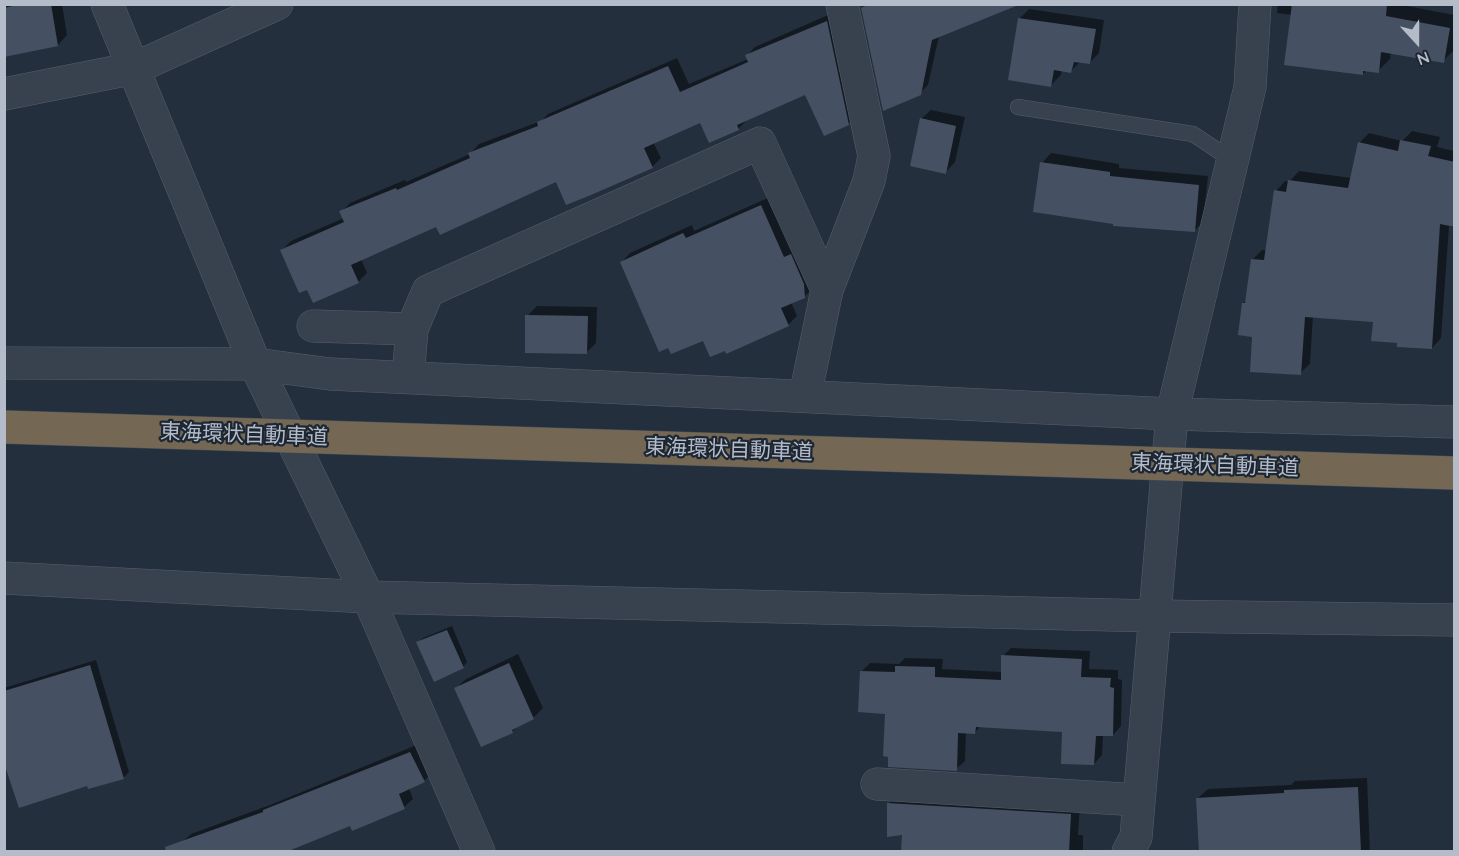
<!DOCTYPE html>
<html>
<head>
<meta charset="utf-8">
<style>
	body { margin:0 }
	#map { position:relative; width:1459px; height:856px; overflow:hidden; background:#242f3e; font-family:Quicksand,sans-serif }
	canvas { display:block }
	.frame { position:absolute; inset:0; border:6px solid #b4bcc9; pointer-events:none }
	.north { position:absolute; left:1387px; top:12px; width:60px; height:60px; -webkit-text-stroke:4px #1d2633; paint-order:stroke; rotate:159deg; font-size:16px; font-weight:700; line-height:24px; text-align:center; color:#b4bcc9 }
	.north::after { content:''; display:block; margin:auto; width:21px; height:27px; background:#b4bcc9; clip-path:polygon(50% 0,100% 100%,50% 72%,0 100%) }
</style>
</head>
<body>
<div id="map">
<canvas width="1459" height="856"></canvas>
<div class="frame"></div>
<div class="north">N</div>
</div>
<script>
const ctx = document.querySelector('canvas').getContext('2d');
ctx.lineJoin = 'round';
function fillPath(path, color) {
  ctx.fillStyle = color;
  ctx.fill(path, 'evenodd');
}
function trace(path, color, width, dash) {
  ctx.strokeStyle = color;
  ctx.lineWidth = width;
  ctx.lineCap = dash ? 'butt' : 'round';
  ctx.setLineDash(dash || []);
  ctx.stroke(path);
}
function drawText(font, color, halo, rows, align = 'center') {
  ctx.font = font + ' Quicksand,"Noto Sans JP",sans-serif';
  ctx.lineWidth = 4.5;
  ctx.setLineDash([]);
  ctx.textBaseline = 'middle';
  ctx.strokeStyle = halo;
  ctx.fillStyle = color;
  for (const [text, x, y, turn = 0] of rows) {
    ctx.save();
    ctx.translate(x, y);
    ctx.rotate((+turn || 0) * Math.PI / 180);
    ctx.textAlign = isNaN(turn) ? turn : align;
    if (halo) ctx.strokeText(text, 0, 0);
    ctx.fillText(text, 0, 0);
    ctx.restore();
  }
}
fillPath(new Path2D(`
	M4,4H62L67,35L58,45L4,56Z
	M862,4H985L939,36L928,85L920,93L884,109Z
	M1278,4H1397L1454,15V50L1443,61L1391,52L1390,59L1378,71L1367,70L1363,74L1292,15L1277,13Z
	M1029,9L1104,20L1099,53L1090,62L1081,61L1071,71L1062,69L1061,75L1051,85L1019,19Z
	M835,12L857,115L848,124L806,93L747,120L739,128L710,141L701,121L653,142L661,158L652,167L557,180L437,225L361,259L367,273L358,282L313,301L308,288L282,250L291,241L344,218L341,212L350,203L405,180L406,182L470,154L479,144L541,121L548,114L677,58L689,84L748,59L747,55L755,47Z
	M931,110L965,117L955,162L946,172L921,119Z
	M1412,131L1440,137L1437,147L1454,151V227L1449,226L1441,338L1432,348L1399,342L1374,321L1313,316L1310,364L1300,373L1254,335L1243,303L1248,299L1252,260L1262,250H1267L1276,191L1285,181L1289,182L1299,171L1352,178L1359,143L1369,133L1402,141Z
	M1051,153L1119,164V168L1208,176L1203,222L1194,231L1042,163Z
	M770,197L813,288L804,297L791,302L797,316L789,324L727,352L703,339L622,262L630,253L692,225L694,231Z
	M537,306L597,307L596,343L587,352L527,316Z
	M452,626L467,662L463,667L418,642L423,638Z
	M1011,648L1090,651L1089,669L1118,670V679L1122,680L1121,726L1113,735H1103L1102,755L1094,764L1064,730L981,726L975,732H966L965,761L956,769L887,712L861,672L870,663L899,664L905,658L943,659L942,669L1002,672L1003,656Z
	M518,654L543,708L533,718L520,724L512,732L456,688L466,679Z
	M96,660L129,772L123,778L88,784L4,755V688Z
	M419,744L432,773L424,781L409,788L413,799L404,807L351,824L182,842L191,834L270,805Z
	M1367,778L1370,852H1201L1198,798L1208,789L1291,785L1295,781Z
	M898,794L1080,805L1078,835H1083V852H903V833L889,803Z`), '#0007');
fillPath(new Path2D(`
	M21,4H51L58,46L4,57V8Z
	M869,4H1016V6L932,40L921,95L883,111L861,8Z
	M1292,4H1387L1386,16L1450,28L1444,63L1381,52L1379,73L1363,71V75L1284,65Z
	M1018,18L1096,29L1090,64L1074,62L1071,73L1054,70L1051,87L1008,80Z
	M827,21L849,125L824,136L805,95L737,125L739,130L709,143L700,123L644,148L653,168L591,195L566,205L556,182L440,235L436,227L351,265L359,283L313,303L307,290L299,293L280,250L344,222L339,211L396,188L397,190L470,158L468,153L538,126L537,122L668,66L680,92L748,62L745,55Z
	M920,118L956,126L946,174L910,166Z
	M1400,140L1431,146L1428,156L1455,162V227L1440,224L1432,349L1397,347V343L1371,341L1373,322L1305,317L1301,375L1250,372L1252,337L1238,335L1242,303H1245L1251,259L1264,260L1274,190L1286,192L1288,180L1348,188L1358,142L1398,151Z
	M1040,162L1110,172V176L1199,185L1195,232L1113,226V224L1033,212Z
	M761,205L784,257L791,254L804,284L805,298L781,308L789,326L726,354L725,351L710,357L703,341L671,354L668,348L659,352L620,262L683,233L686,238Z
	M525,315L588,316L587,354L525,353Z
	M447,630L464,668L434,682L416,642Z
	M1001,655L1082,659L1081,677L1111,678L1110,687L1114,688L1113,736H1096L1094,765L1061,764L1062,732L976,727L975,734L958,733L957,771L888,767V757L883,756L885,714L858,712L860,671L895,672V666L935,667V677L1001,680Z
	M509,663L534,719L512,730L513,733L481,747L454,688Z
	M90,665L124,779L88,789L87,786L19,808L4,763V691Z
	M410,752L425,782L399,794L405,809L352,831L350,826L286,852H166L165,847L263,812V810Z
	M1358,787L1361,852H1199L1196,798L1284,793V790Z
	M887,803L1071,814L1069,852H901L902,835L887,837Z`), '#455162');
const lane = new Path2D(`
	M1018,107L1193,134L1232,160`);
const street = new Path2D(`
	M107,4L255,364L368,597L479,852
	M4,94L135,68L277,4
	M827,290L869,181L874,156L842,4
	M313,326L412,329
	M4,363L255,364L330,374L1172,414L1454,422
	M408,377L412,329L428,291L760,143L827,290L805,396
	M4,578L368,597L1154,616L1454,620
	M877,784L1139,800
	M1128,852L1136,837L1172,414L1250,87L1255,4`);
trace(lane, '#565f6c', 16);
trace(street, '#565f6c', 33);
trace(lane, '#38414e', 15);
trace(street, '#38414e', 32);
const highwayBridge = new Path2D(`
	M4,427L1454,473`);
trace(highwayBridge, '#434c59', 34, []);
trace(highwayBridge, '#746855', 33);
drawText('21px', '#b4bcc9', '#1d2633', [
	["東海環状自動車道",244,435,2],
	["東海環状自動車道",729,450,2],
	["東海環状自動車道",1215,466,2]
]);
</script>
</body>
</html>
